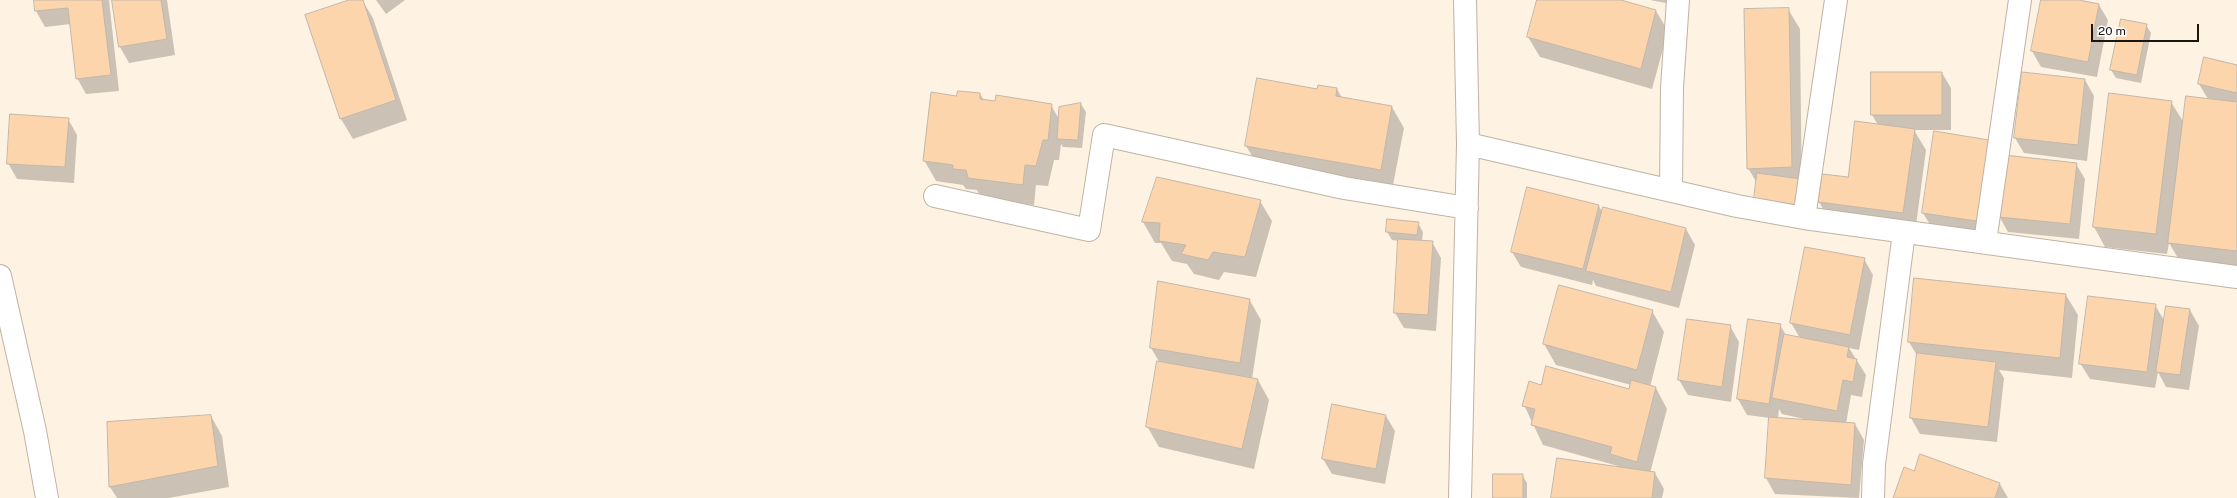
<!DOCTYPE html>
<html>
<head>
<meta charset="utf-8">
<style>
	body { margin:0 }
	#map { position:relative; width:2237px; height:498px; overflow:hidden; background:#fef2e2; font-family:"Public Sans",sans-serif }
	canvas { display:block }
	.scale { position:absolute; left:2091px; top:24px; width:108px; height:18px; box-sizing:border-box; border:2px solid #19150f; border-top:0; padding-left:5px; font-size:12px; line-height:14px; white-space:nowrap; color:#19150f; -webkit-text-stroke:3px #fff; paint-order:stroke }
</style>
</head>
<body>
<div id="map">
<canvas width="2237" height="498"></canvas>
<div class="scale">20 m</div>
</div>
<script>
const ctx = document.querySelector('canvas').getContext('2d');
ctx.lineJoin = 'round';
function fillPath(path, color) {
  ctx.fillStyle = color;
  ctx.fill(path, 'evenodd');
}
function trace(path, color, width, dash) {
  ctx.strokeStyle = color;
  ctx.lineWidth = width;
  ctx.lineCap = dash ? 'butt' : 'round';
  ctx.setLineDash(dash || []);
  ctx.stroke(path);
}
fillPath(new Path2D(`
	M35,0H109L119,91L86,94L77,78L71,24L45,27L36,11Z
	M113,0H167L175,55L129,63L120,47Z
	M353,0H362L373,18L407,120L353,139L341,119Z
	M376,0H405L386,14Z
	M1538,0H1617L1656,11L1668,31L1652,89L1540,57L1528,37Z
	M1650,0H1672L1671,4Z
	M2042,0H2074L2099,5L2108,20L2097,77L2041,67L2032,51Z
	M1788,9L1800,29L1802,213L1759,207L1757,183L1748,168Z
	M2146,25L2151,33L2141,83L2116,78L2111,70Z
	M2237,66V270L2181,263L2169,243L2167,254L2105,247L2094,227L2171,102L2184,123L2208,99L2199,84Z
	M1942,73L1951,88V130H1914L1926,150L1915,233L1831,222L1819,202L1848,179L1878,125L1872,115Z
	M2085,80L2094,96L2087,161L2024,153L2015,138Z
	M1337,89L1342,98L1392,107L1404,128L1392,190L1258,166L1246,146L1318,90Z
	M980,94L984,100L1051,105L1059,119L1060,107L1081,104L1086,112L1082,148L1063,147L1061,144L1059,160H1054L1048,186L1036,185L1034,205L981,199L977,190L966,189L963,185L936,181L924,160L956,97Z
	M68,119L77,135L74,183L17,179L8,163Z
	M1935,133L1991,237L1932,228L1923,213Z
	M2076,164L2085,179L2079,239L2008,232L1999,216Z
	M1158,178L1260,201L1272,221L1256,277L1224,272L1219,280L1194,274L1187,264L1172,261L1161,243H1155L1143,222Z
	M1599,206L1602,212L1686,229L1695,245L1679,308L1596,286L1593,280L1592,285L1521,267L1512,252Z
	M1418,223L1423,232L1422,241L1432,242L1441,258L1436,331L1404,328L1395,313L1399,241L1392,240L1387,232Z
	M1864,259L1873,275L1859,350L1849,348L1866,375L1862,397L1851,395L1846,424H1855L1864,440L1859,498L1775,494L1766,478L1770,418L1747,415L1738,399L1749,320L1780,325L1786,335L1800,338L1791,323ZM1779,409L1782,414L1813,421L1778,418Z
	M2066,295L2078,315L2072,378L1999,370L2004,378L1997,442L1920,434L1911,418L1918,357L1909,342Z
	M1249,299L1261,320L1252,379L1258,380L1269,400L1254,469L1159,447L1147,426L1160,363L1151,348Z
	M2155,305L2165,322L2190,310L2199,326L2189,390L2166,387L2158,372L2155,388L2090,379L2080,363Z
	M1652,311L1664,332L1650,387L1656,388L1667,409L1650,473H1655L1664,489L1662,498H1552L1619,468L1618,466L1543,445L1524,405L1542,386L1629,390L1631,385L1556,365L1544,344Z
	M1730,326L1739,342L1731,402L1688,395L1679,380Z
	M211,416L222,436L229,487L169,498H117L110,487L108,423Z
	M1386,416L1395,431L1385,484L1332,474L1323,459Z
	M1915,472L2000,484L2008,498H1894Z
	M1522,475L1527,483V498H1494Z`), '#0003');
const building = new Path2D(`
	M34,0H102L111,75L76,79L68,8L35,11Z
	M112,0H161L167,39L119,47Z
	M349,0H363L396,100L340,119L305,15Z
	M1537,0H1621L1656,10L1641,69L1527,37Z
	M2041,0H2079L2099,4L2088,62L2031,51Z
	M1789,8L1792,167L1747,169L1744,9Z
	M2121,19L2147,24L2137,75L2110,70Z
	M2204,57L2237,65V93L2198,84Z
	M1871,72H1942V115H1871Z
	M2022,72L2085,79L2078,145L2014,138Z
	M1257,78L1317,89L1318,85L1337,88L1336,96L1392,106L1381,170L1245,146Z
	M958,91L980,93V99L995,101L996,95L1052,104L1048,140H1043L1036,166L1025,165L1023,185L968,178L966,170L953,169V165L923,161L931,92L956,96Z
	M2109,93L2172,101L2156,234L2093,227Z
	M2186,96L2237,102V251L2168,243Z
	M1081,103L1078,140L1057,139L1059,107Z
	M10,114L69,118L65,167L7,164Z
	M1855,121L1915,129L1903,213L1818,202L1822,174L1848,177Z
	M1934,131L1995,141L1983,222L1922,213Z
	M2004,155L2077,163L2070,224L1998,217Z
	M1757,173L1801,179L1798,205L1754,199Z
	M1157,177L1261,200L1245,257L1213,252L1208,260L1181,254L1186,245L1159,241L1160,223L1142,222Z
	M1527,187L1599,205L1583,269L1511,252Z
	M1603,207L1686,228L1671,292L1586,271Z
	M1387,219L1419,222L1417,235L1386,232Z
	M1398,239L1433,241L1428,315L1394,313Z
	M1805,247L1865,258L1850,335L1790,323Z
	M1914,278L2066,294L2060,358L1908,342Z
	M1158,281L1250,299L1240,363L1150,348Z
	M1559,285L1653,310L1637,370L1543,344Z
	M2088,296L2156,304L2147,372L2079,364Z
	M2166,306L2190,309L2180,375L2156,372Z
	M1687,319L1731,325L1722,387L1678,380Z
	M1748,319L1781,324L1769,404L1737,399Z
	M1784,334L1849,347L1847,357L1857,359L1853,382L1843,380L1837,411L1772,398Z
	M1917,353L1996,362L1988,427L1910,418Z
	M1157,361L1258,379L1242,449L1146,427Z
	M1546,366L1629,389L1631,380L1656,387L1637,462L1610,454L1612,447L1531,425L1535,409L1522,406L1529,381L1541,385Z
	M1332,404L1386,415L1376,469L1322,459Z
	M211,415L218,466L109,487L107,422Z
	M1769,417L1855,423L1851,485L1765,478Z
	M1920,454L2000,483L1995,498H1893L1904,467L1914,471Z
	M1557,458L1655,472L1652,498H1551Z
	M1493,474H1523V498H1493Z`);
fillPath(building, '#fcd5ad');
trace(building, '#c4b6a9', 1);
const minor = new Path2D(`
	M1468,144L1737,206L1804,218L2237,277
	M1671,190L1672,88L1678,0
	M935,196L1089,230L1104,135L1344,188L1467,208
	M1804,218L1836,0
	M1985,242L2020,0
	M0,276L35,431L47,498
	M1460,498L1468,144L1465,0
	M1873,498L1874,464L1904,232`);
trace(minor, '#beb3a4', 24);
trace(minor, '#fff', 22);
</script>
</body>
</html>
